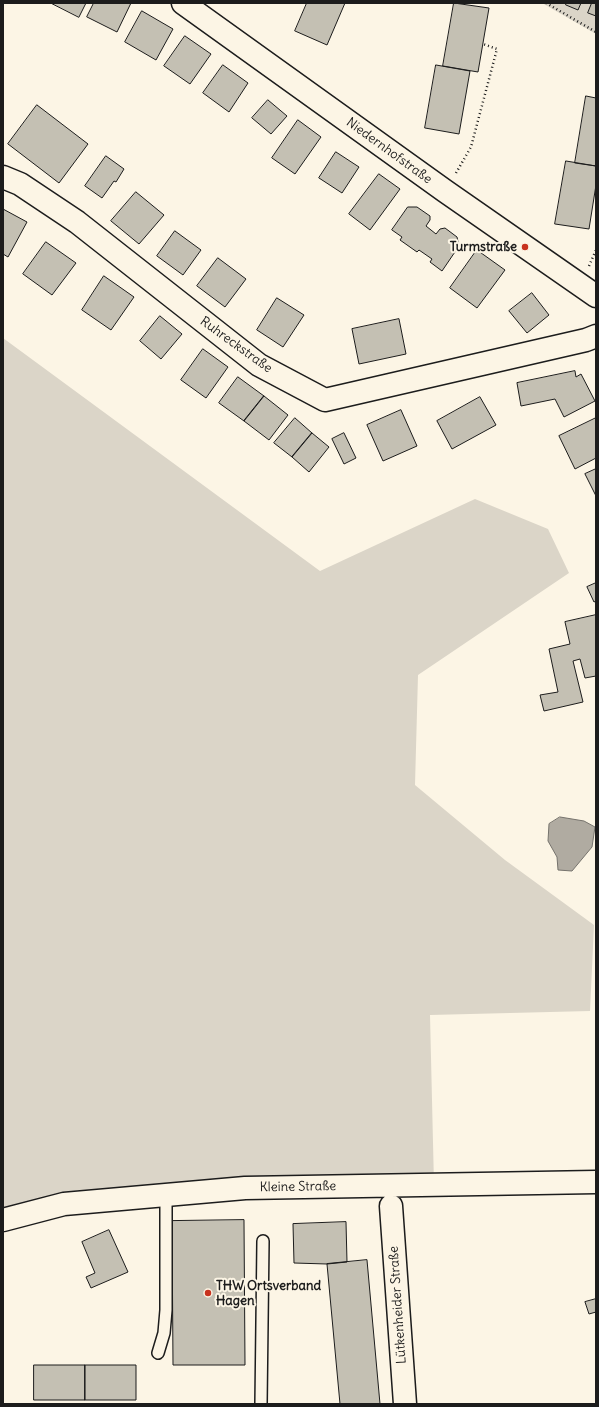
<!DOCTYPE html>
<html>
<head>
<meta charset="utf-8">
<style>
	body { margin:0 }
	#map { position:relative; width:599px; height:1407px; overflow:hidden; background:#fcf5e5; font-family:Delius,sans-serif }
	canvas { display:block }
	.frame { position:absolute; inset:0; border:4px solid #1c1c1c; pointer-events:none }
</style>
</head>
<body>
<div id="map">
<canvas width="599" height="1407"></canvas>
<div class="frame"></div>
</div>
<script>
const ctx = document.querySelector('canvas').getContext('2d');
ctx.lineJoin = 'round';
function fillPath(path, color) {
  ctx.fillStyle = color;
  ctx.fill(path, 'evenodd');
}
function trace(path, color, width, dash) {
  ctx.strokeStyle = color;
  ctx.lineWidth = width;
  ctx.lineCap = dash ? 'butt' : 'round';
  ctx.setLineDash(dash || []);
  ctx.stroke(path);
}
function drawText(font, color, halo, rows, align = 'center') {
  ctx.font = font + ' Delius,sans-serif';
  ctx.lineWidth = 4;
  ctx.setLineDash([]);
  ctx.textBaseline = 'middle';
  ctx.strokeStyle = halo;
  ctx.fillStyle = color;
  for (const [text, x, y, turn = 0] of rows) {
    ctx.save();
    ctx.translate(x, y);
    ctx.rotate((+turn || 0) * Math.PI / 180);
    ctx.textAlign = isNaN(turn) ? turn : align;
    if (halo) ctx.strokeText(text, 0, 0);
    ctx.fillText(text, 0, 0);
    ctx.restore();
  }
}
fillPath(new Path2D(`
	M542,3H596V34Z
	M3,338L320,571L475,499L548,529L569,573L418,675L415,785L505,860L594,925L590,1011L430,1015L434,1185L245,1188L3,1220Z`), '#dbd5c8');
const water = new Path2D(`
	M560,817L584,821L595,827L592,847L572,871L558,870L557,857L548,841L549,824Z`);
fillPath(water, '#b0aba1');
trace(water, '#75726c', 1);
const building = new Path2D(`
	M51,3H86L79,17Z
	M94,3H131L117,32L87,17Z
	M307,3H345L327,45L295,31Z
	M454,3L489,8L478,72L443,66Z
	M566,3H581L578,10L566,5Z
	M592,3H596V16L588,13Z
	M142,11L173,29L156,60L125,42Z
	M185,36L211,54L190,84L164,66Z
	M223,65L248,83L229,112L203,93Z
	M436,65L470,71L459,134L425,128Z
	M586,96L596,98V166L575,163Z
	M268,100L287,116L271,134L252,118Z
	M37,105L88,144L59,183L8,144Z
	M298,120L321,137L295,174L272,158Z
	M336,152L359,167L342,193L319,178Z
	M106,156L124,169L116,182L114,181L102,198L85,186Z
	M566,161L596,166V185L589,229L555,224Z
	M379,174L400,189L370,230L349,214Z
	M136,192L164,215L139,244L111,221Z
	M408,207H417L430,216V220L426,226L436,234L440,229L445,228L457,237L459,246L442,271L430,262L432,259L419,250L417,252L400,240L402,237L392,230Z
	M3,209L27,222L8,257L3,254Z
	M175,231L201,250L183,275L157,256Z
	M46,242L76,263L52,295L23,274Z
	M477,250L505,270L477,308L450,288Z
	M218,258L246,279L225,307L197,286Z
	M104,276L134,297L111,330L82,310Z
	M532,293L549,315L527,333L509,311Z
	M277,298L304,315L283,347L257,330Z
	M160,316L182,334L161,359L140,341Z
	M399,319L406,354L359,364L352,329Z
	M203,349L228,367L206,398L181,380Z
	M575,371L576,377L581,374L595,401L564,417L555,399L521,406L517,383Z
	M238,377L264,396L244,421L219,403Z
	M264,396L288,415L269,440L244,421Z
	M480,397L496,425L452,449L437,421Z
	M401,410L417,446L383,461L367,425Z
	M295,418L312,433L292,457L274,443Z
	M596,418V458L575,469L559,436Z
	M312,433L329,447L309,472L292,457Z
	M344,433L356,458L344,464L332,439Z
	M596,469V496L585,474Z
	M596,583V601L594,602L587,587Z
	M596,615V676L585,678L580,659L573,661L583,702L544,711L540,695L558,692L549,649L570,644L565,622Z
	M244,1220L245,1365H173L172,1221Z
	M346,1222L347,1262L327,1264L294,1263L293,1224Z
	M109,1230L128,1272L91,1288L86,1277L95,1273L82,1242Z
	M367,1260L380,1404H340L327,1264Z
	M596,1299V1312L589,1314L585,1302Z
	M34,1365H85V1400H34Z
	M85,1365H136V1400H85Z`);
fillPath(building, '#c4c0b3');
trace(building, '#1c1c1c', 1);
const lane = new Path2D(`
	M158,1353L164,1333L166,1310V1195
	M261,1404L263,1241`);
const street = new Path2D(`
	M183,3L445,191L596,296
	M3,177L20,184L77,222L259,365L325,400L586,340L596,336
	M391,1206L405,1404
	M3,1220L64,1204L245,1188L596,1182`);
trace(lane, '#1c1c1c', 14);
trace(street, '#1c1c1c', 25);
trace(new Path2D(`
	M546,3L596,32
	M456,173L471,147L497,49L483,44
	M595,193H596
	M589,266L596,250`), '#1c1c1c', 2.5, [1, 3]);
trace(lane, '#fcf5e5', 11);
trace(street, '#fcf5e5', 22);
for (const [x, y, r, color] of [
	[525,247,4,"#c8321e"],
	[208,1293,4,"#c8321e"]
]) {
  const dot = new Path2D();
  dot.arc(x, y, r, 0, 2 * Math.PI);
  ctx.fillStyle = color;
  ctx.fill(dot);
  trace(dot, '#fcf5e5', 1.5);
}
drawText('13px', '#1c1c1c', '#fcf5e5', [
	["Niedernhofstraße",389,151,36],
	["Ruhreckstraße",236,345,36],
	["Kleine Straße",298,1187,-1],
	["Lütkenheider Straße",398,1305,-94]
]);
drawText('bold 13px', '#1c1c1c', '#fcf5e5', [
	["Turmstraße",517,247],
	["THW Ortsverband",216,1286,"left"],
	["Hagen",216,1301,"left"]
], 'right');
</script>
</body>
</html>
